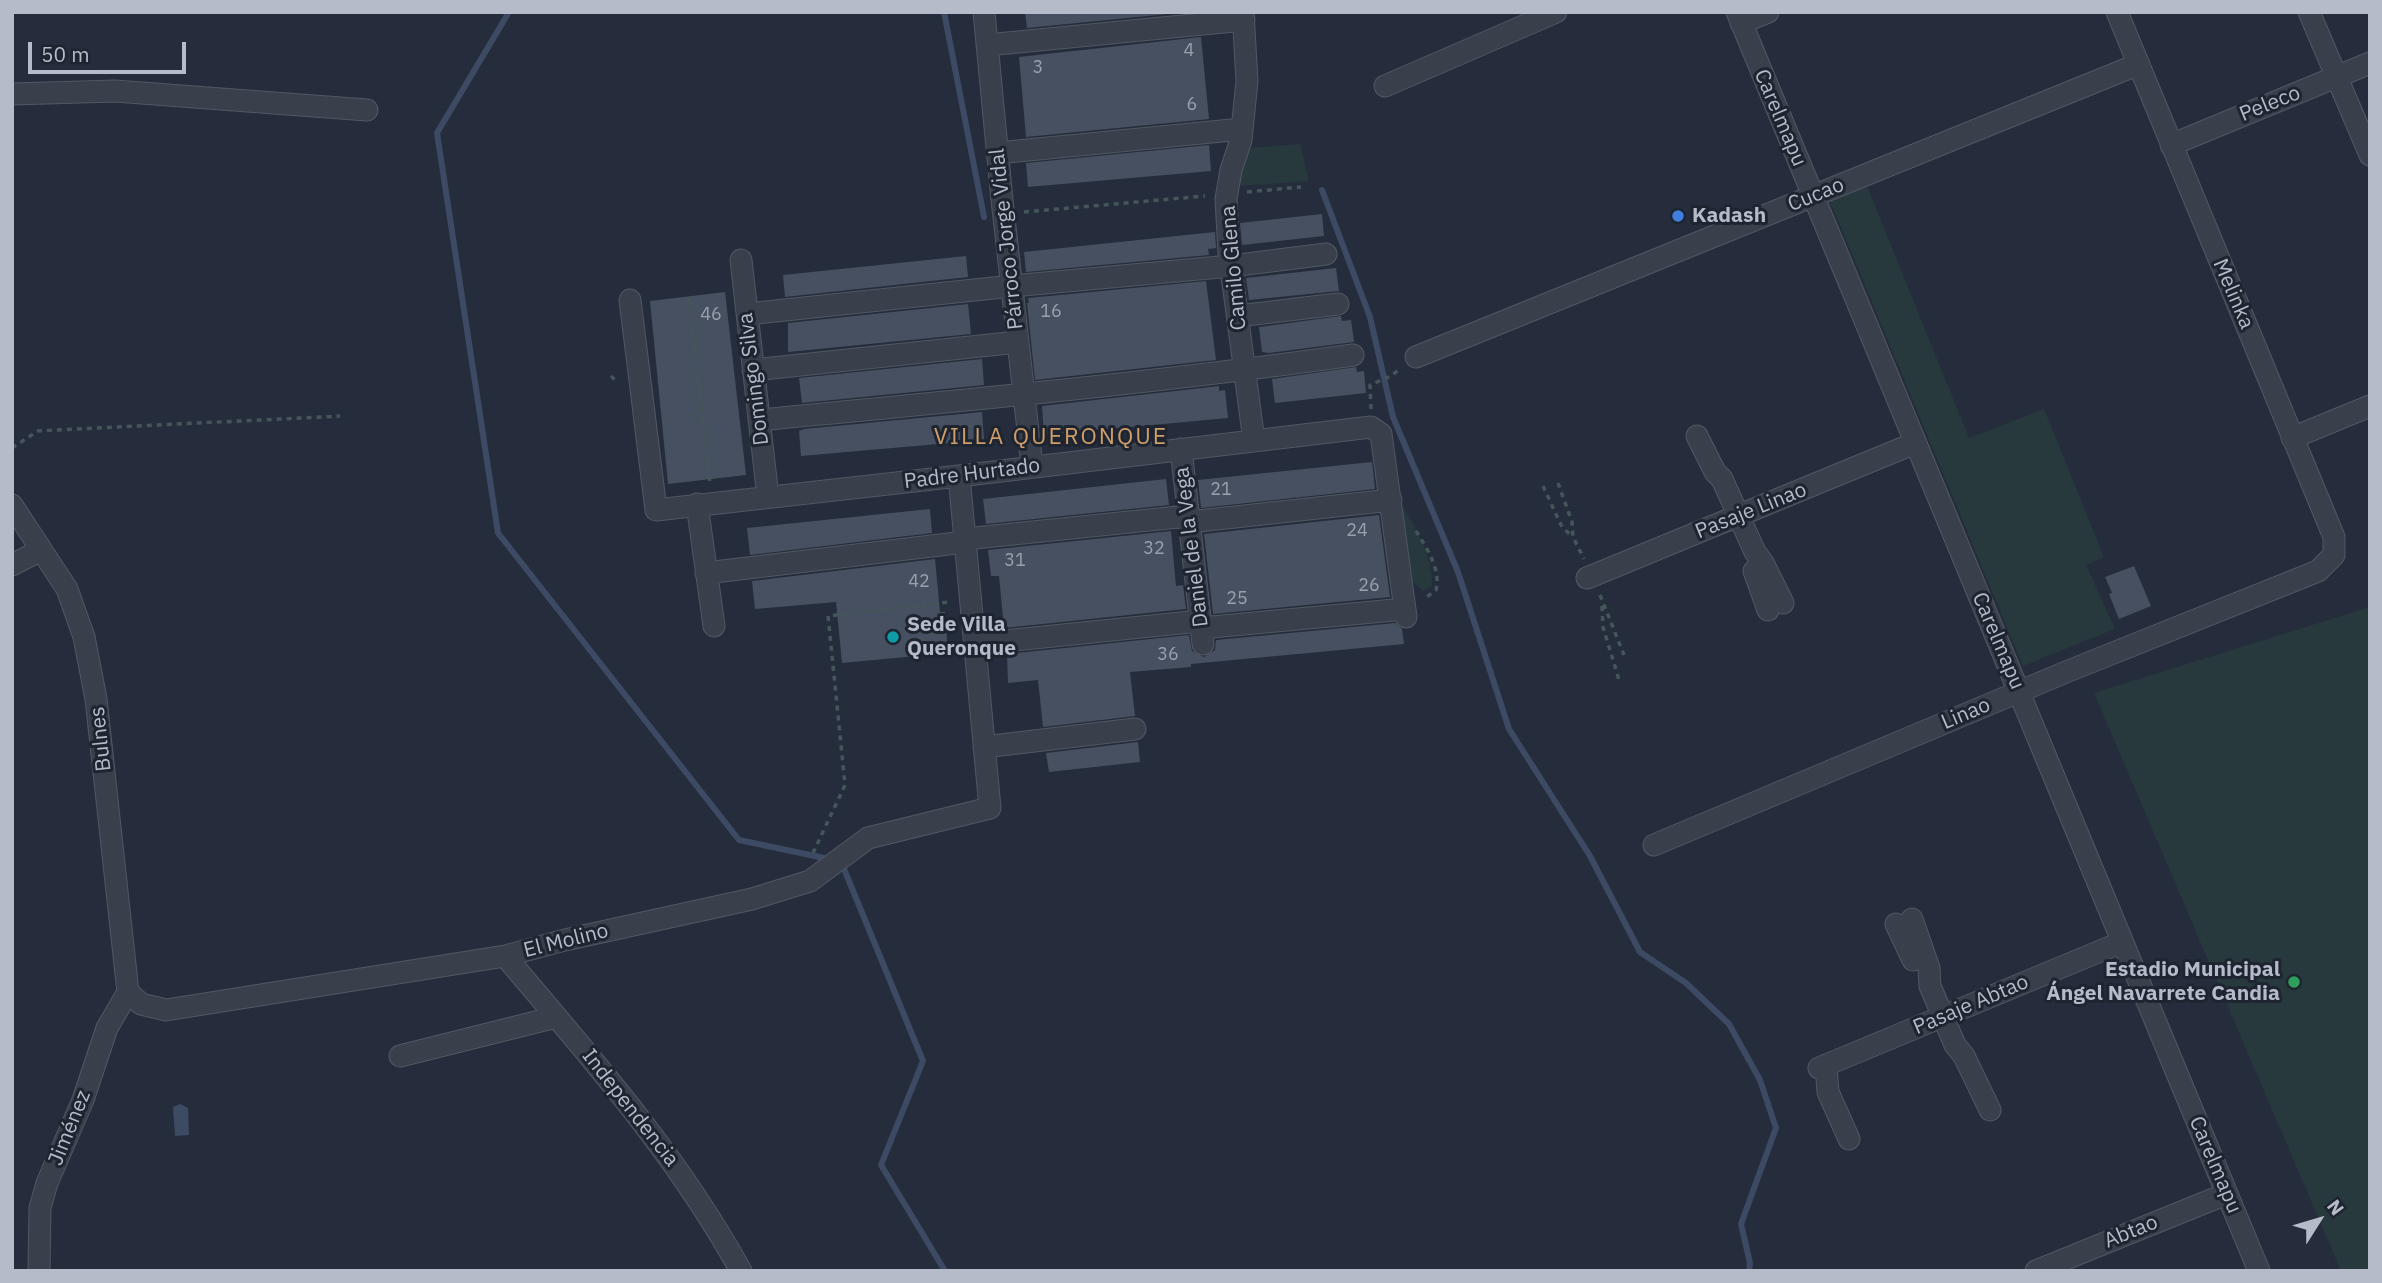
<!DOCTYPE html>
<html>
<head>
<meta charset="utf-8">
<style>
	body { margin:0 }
	#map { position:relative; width:2382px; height:1283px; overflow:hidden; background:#252d3c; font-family:"IBM Plex Sans",sans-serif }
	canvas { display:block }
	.frame { position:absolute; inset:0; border:14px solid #b5bbc8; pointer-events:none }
	.north { position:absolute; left:2284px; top:1185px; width:70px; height:70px; -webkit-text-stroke:5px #1e2531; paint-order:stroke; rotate:53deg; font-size:19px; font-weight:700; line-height:28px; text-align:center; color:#b5bbc8 }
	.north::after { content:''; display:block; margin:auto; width:24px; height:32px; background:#b5bbc8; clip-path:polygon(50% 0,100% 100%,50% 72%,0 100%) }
	.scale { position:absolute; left:28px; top:42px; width:158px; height:32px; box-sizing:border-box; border:4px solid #b5bbc8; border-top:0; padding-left:9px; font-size:21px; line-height:24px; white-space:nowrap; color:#b5bbc8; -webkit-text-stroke:5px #1e2531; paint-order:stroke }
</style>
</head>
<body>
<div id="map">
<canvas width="2382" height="1283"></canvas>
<div class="frame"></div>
<div class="north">N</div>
<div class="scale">50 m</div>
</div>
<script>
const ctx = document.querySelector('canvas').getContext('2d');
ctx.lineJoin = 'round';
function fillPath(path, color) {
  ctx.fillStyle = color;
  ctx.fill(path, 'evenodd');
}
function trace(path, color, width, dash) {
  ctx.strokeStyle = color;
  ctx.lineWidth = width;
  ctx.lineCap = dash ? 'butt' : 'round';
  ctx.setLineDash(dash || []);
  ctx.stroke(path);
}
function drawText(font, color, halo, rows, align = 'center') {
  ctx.font = font + ' "IBM Plex Sans",sans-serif';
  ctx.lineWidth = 6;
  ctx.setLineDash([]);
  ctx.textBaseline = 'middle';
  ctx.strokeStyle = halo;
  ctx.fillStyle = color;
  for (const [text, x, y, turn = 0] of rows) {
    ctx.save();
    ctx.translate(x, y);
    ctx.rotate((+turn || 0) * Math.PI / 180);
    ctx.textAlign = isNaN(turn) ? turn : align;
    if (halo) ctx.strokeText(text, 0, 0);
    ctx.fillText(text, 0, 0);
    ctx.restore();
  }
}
fillPath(new Path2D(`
	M1300,144L1309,181L1237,186L1250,148Z
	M1867,186L1969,438L2044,409L2104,557L2086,565L2115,629L2023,666L1830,201Z
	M1395,495C1411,519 1434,557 1432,586L1423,591L1410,579Z
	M2370,607V1271H2341L2094,693Z`), '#27393d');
fillPath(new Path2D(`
	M180,1104L188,1108L189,1135L175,1136L173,1107Z`), '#3c4a64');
trace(new Path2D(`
	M509,12L437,133L498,533L739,840L829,859
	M944,12L984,217
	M1322,190L1370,317L1393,417L1458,572L1509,729L1590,856L1640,952L1686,983L1729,1024L1760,1080L1776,1128L1741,1224L1750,1263L1749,1271
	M842,864L923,1061L881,1165L945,1271`), '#3c4a64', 6);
fillPath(new Path2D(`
	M1025,12H1188L1027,28Z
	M1201,37L1209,119L1026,137L1019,57Z
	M1209,145L1211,171L1028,187L1026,163Z
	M1322,214L1324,236L1242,245L1240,223Z
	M1215,232L1216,248L1208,249L1209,255L1026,272L1024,252Z
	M966,256L968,277L785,297L783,275Z
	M1336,268L1339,291L1249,300L1246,278Z
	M1206,281L1216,360L1035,380L1027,303H1029L1028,298Z
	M725,292L746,475L668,484L650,301Z
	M968,304L971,334L788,352V323Z
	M1341,316L1342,321L1351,320L1354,342L1269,353L1262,352L1259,327Z
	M982,359L984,385L802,403L799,378Z
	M1356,367L1357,372L1364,371L1366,393L1275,403L1272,379Z
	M1219,386V391L1225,390L1228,418L1044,435L1042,406Z
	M982,412L984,440L801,456L799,431L804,429Z
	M1372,462L1375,489L1201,508L1198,480Z
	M1166,479L1169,505L986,524L983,499Z
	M930,509L932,533L750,555L747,528Z
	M1379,515L1390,597L1213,614L1204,534Z
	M1171,531L1176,586L1183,585L1186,609L1004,628L999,576H991L988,550Z
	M935,559L940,612H945L948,653L842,663L836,602L755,609L752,581Z
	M2134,566L2151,606L2119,619L2109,594L2112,593L2105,577Z
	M1395,623L1402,629L1404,644L1191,664V667L1130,672L1135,716L1043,727L1038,680L1008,683L1007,654L1189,635L1192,651L1204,657L1215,650L1216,640Z
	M1138,742L1140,762L1049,772L1046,753Z`), '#475060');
const minor = new Path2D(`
	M984,12L1002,200L1032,466
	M1243,12L1247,81L1241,140L1231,170L1226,199L1229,253L1254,441
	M1737,12L2259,1271
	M2309,12L2370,155
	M1741,23L1768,12
	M987,45L1244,20
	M1385,86L1556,12
	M12,94L115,91L367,110
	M2171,145L2370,63
	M997,153L1242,129
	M741,260L768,497
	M630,300L656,510L959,476L1371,427L1381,434L1406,617
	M747,314L1012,286L1231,266L1326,254
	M1238,316L1338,304
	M1416,357L2139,64
	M753,370L1018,342
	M759,420C957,401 1155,383 1353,355
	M1697,436L1715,472L1722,479L1755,552L1763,563L1783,603
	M2292,438L2370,406
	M1181,449L1203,644
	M697,504L714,626
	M12,505L67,589L84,637L96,699L128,992
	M1189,522L1391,500
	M965,539L1188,516
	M12,565L41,550
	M1754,571L1768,610
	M706,573L965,542
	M1587,578L1915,443
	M1201,628L1405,609
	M975,644L1200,621
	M984,747L1135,729
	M1654,845L2066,672L2318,571L2334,555V537L2117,12
	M1912,919L1929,968L1930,986L1955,1045L1964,1056L1990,1110
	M1896,924L1913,960
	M505,956C591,1058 676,1153 741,1271
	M128,992L141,1004L166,1010L505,956L565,940L752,899L810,881L868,838L990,808L959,476
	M400,1056L556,1017
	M1826,1065L1828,1092L1849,1139
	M1819,1068L2122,942
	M39,1271L40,1208L47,1183L83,1100L107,1028L128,992
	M2036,1271L2226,1194`);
trace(minor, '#515864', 23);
trace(new Path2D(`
	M1247,192L1301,187
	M1024,212L1205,196
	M689,297L710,483
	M611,376L618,383
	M1371,409L1370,385L1391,376L1401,368
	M12,448L38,431L340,416
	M1558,483L1572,522L1573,537L1584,559
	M1543,486L1562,527L1573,537
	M1416,531C1427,549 1441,569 1436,590L1424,599
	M1600,595L1624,655
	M1602,606L1603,627L1619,680
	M813,853L845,785L828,616L949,602`), '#45565a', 3.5, [5, 5]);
trace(minor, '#39404c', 21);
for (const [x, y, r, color] of [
	[1678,216,7,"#3f7fe0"],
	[893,637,7,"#0f9aa8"],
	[2294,982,7,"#2e9e5b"]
]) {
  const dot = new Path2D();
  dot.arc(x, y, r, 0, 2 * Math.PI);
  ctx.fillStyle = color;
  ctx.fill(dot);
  trace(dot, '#1e2531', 2.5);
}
drawText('18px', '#9aa0ae', null, [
	["4",1189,51],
	["3",1038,68],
	["6",1192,105],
	["16",1051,312],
	["46",711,315],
	["21",1221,490],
	["24",1357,531],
	["32",1154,549],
	["31",1015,561],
	["42",919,582],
	["26",1369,586],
	["25",1237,599],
	["36",1168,655]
]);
drawText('21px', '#b5bbc8', '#1e2531', [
	["Peleco",2270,104,-22],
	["Carelmapu",1780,118,67],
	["Cucao",1816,195,-22],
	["Párroco Jorge Vidal",1007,239,-96],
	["Camilo Glena",1234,268,-95],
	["Melinka",2233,294,67],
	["Domingo Silva",754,379,-97],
	["Padre Hurtado",972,474,-7],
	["Pasaje Linao",1751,511,-22],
	["Daniel de la Vega",1192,547,-97],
	["Carelmapu",1998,641,67],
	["Linao",1966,714,-23],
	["Bulnes",101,739,-96],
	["El Molino",566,941,-14],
	["Pasaje Abtao",1971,1005,-23],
	["Independencia",630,1108,52],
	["Jiménez",70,1128,-68],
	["Carelmapu",2215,1165,67],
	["Abtao",2131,1232,-22]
]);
drawText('bold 21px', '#b5bbc8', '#1e2531', [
	["Kadash",1692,216],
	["Sede Villa",907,625],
	["Queronque",907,649],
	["Estadio Municipal",2280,970,"right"],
	["Ángel Navarrete Candia",2280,994,"right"]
], 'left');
ctx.letterSpacing = '2px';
drawText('23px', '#ce9d6a', '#1e2531', [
	["VILLA QUERONQUE",1051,437]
]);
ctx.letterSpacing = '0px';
</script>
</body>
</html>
